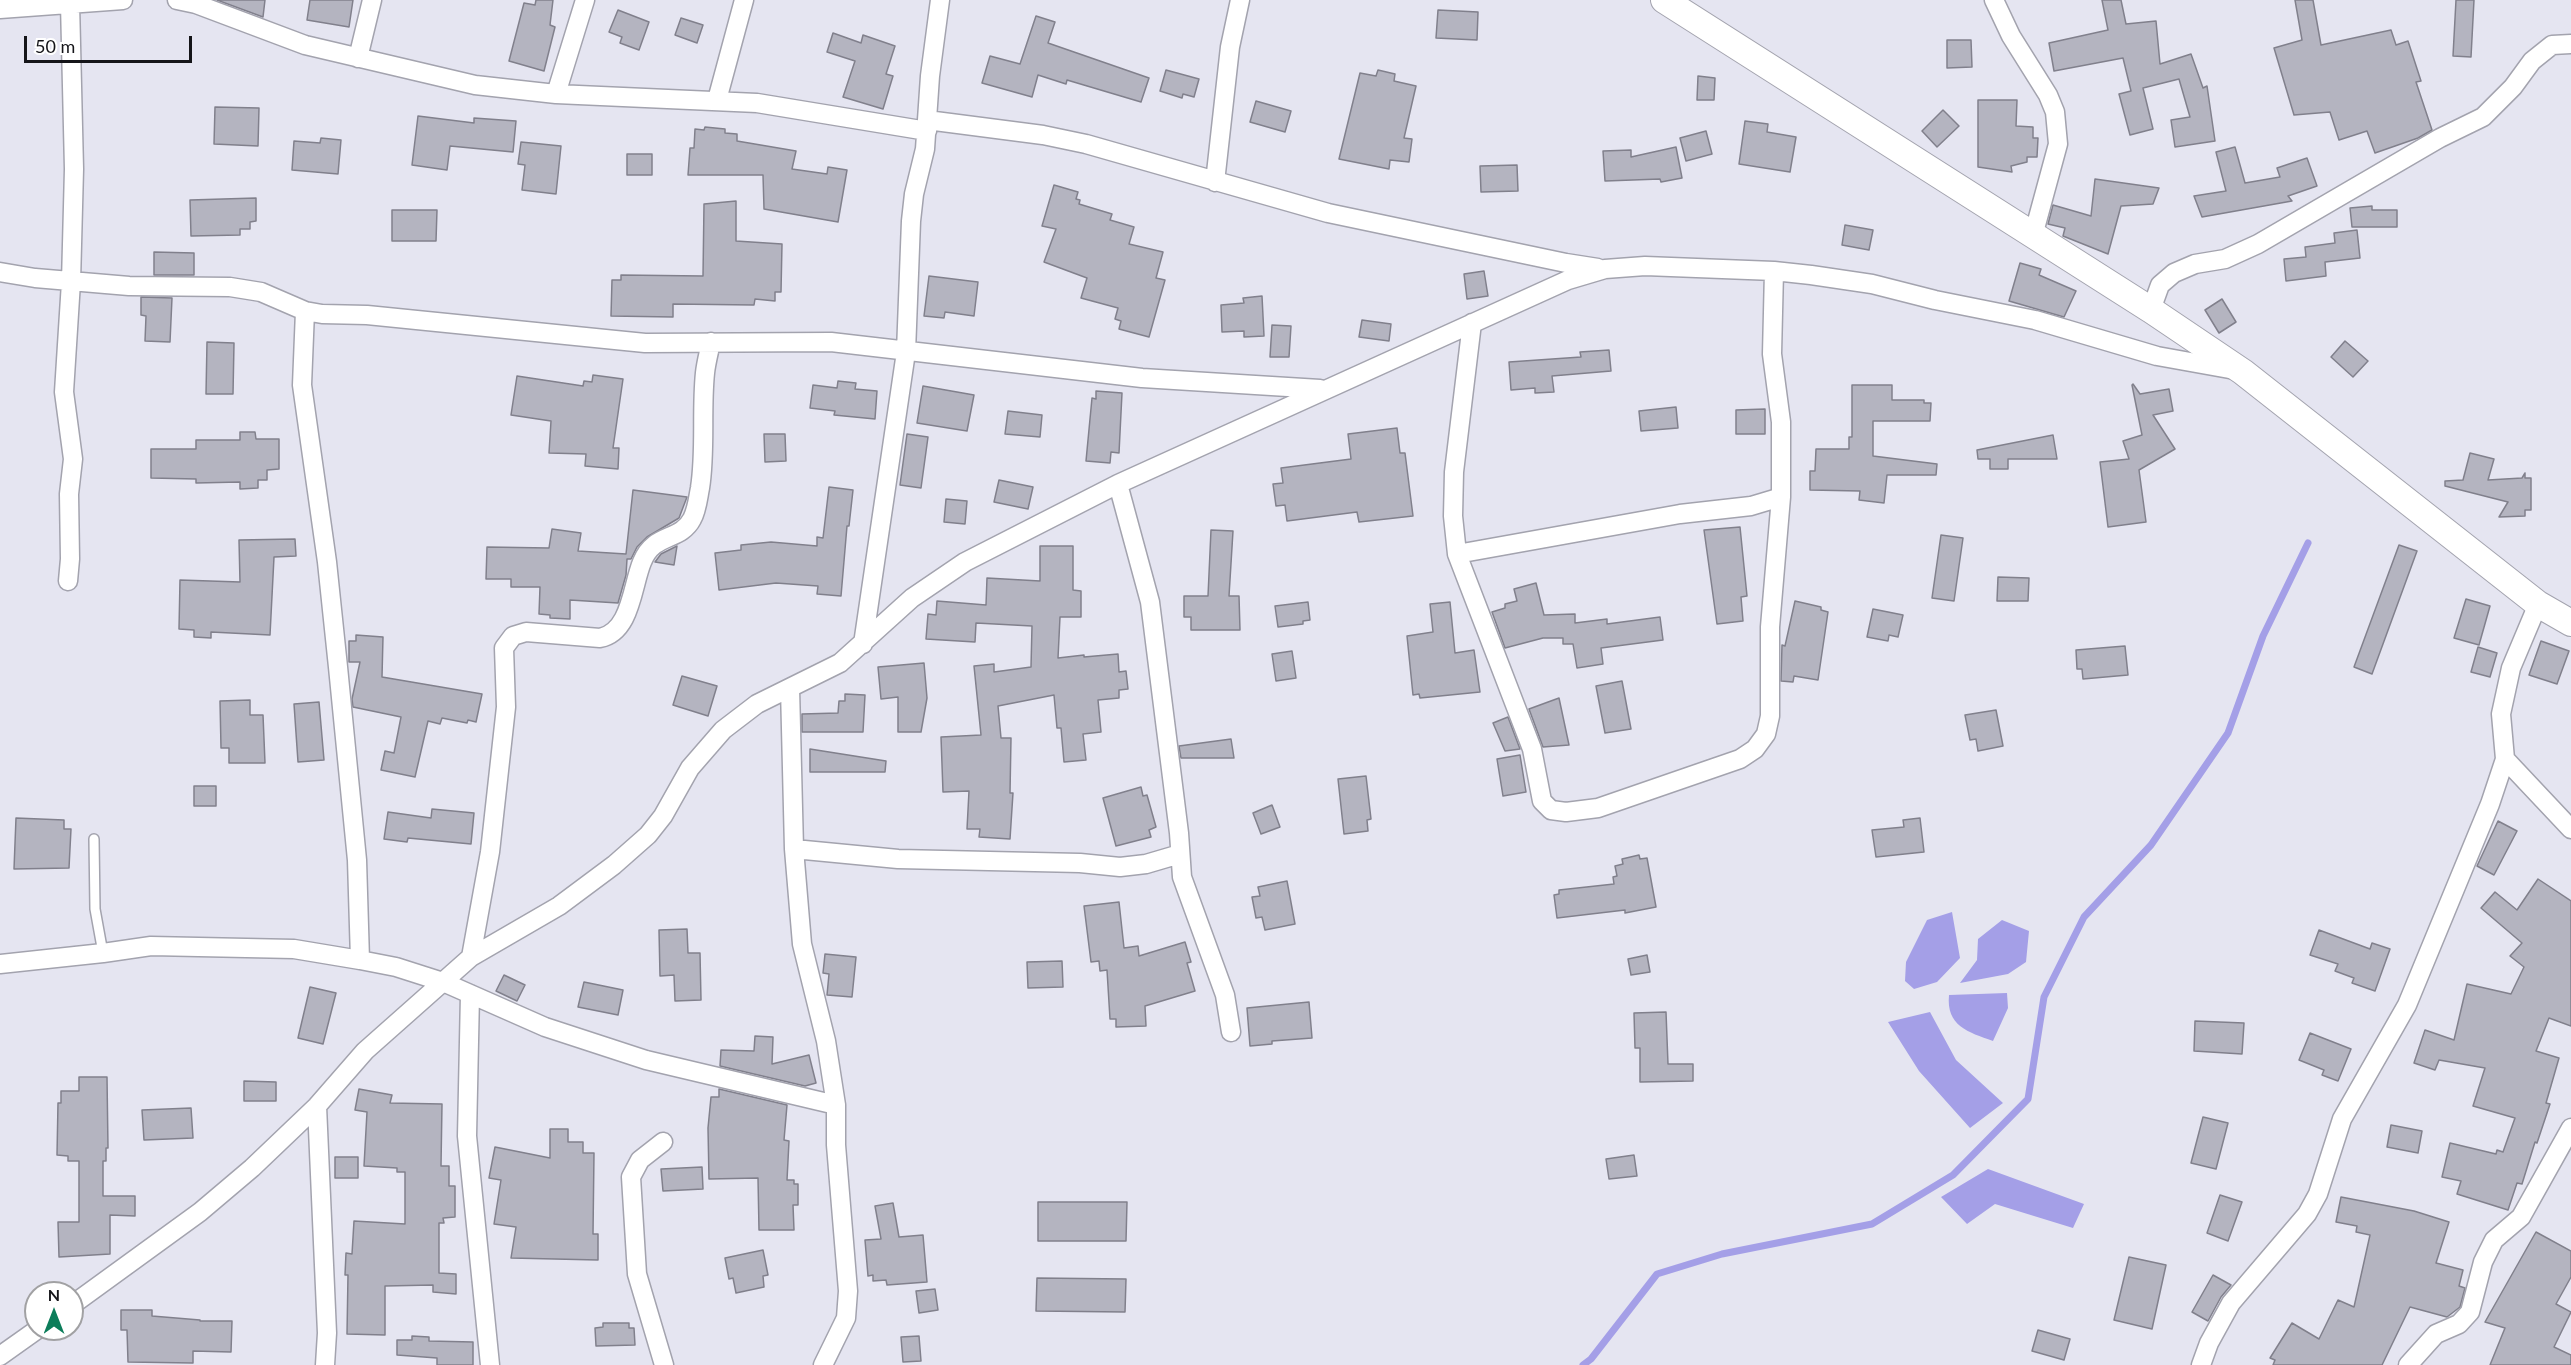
<!DOCTYPE html>
<html>
<head>
<meta charset="utf-8">
<style>
	body { margin:0 }
	#map { position:relative; width:2571px; height:1365px; overflow:hidden; background:#e5e5f1; font-family:Lato,sans-serif }
	canvas { display:block }
	.north { position:absolute; left:24px; top:1281px; width:60px; height:60px; box-sizing:border-box; background:#fff; border:2px solid #a1a1a3; border-radius:50%; rotate:0deg; font-size:16px; font-weight:700; line-height:24px; text-align:center; color:#151519 }
	.north::after { content:''; display:block; margin:auto; width:21px; height:27px; background:#0c7d5a; clip-path:polygon(50% 0,100% 100%,50% 72%,0 100%) }
	.scale { position:absolute; left:24px; top:36px; width:168px; height:27px; box-sizing:border-box; border:3px solid #151519; border-top:0; padding-left:8px; font-size:18px; line-height:21px; white-space:nowrap; color:#151519; -webkit-text-stroke:4px #fff; paint-order:stroke }
</style>
</head>
<body>
<div id="map">
<canvas width="2571" height="1365"></canvas>
<div class="north">N</div>
<div class="scale">50 m</div>
</div>
<script>
const ctx = document.querySelector('canvas').getContext('2d');
ctx.lineJoin = 'round';
function fillPath(path, color) {
  ctx.fillStyle = color;
  ctx.fill(path, 'evenodd');
}
function trace(path, color, width, dash) {
  ctx.strokeStyle = color;
  ctx.lineWidth = width;
  ctx.lineCap = dash ? 'butt' : 'round';
  ctx.setLineDash(dash || []);
  ctx.stroke(path);
}
fillPath(new Path2D(`
	M1952,912L1960,958L1937,982L1914,989L1905,981L1906,962L1927,920Z
	M2002,920L2029,931L2026,962L2008,974L1960,983L1977,960L1978,939Z
	M2007,993L2008,1008L1993,1041C1968,1032 1946,1026 1949,995Z
	M1930,1012L1956,1060L2003,1103L1970,1128L1919,1071L1888,1022Z
	M1988,1169L2084,1204L2073,1228L1995,1204L1967,1224L1941,1197Z`), '#a49fe7');
trace(new Path2D(`
	M1583,1365L1591,1359L1657,1274L1722,1254L1872,1224L1953,1175L2028,1099L2044,997L2084,917L2151,845L2228,733L2263,636L2308,543`), '#a49fe7', 7);
const building = new Path2D(`
	M217,0H265L263,17Z
	M310,0H353L349,27L307,20Z
	M536,0H553L550,25L555,27L544,71L509,61L524,3L535,5Z
	M2102,0H2121L2126,24L2156,21L2160,64L2191,54L2203,88L2207,86L2215,141L2175,147L2171,120L2190,117L2179,79L2143,88L2153,129L2130,135L2119,94L2131,91L2123,58L2054,71L2049,43L2108,30Z
	M2295,0H2313L2321,45L2391,30L2396,45L2408,41L2421,81L2416,82L2432,130L2418,138L2375,153L2367,131L2339,140L2330,112L2294,115L2274,48L2302,40Z
	M2456,0H2474L2471,57L2453,56Z
	M618,10L649,22L639,50L620,43L622,37L609,32Z
	M1438,10L1478,12L1477,40L1436,38Z
	M1036,16L1055,22L1048,43L1149,78L1141,102L1067,80L1066,84L1038,75L1032,97L982,83L990,56L1020,64Z
	M681,18L703,25L697,43L675,35Z
	M833,33L861,43L863,35L895,46L886,74L893,76L883,109L843,97L855,61L827,52Z
	M1947,40H1971L1972,67L1947,68Z
	M1166,70L1199,79L1194,97L1183,94L1182,98L1160,91Z
	M1378,70L1395,74L1394,81L1416,86L1404,138L1412,139L1409,162L1390,160L1389,169L1339,159L1360,73L1376,76Z
	M1698,76L1715,78L1714,100H1697Z
	M1978,100H2017L2016,126L2033,127V138H2038L2037,157H2027V162L2011,166L2012,172L1978,167Z
	M1256,101L1291,111L1285,132L1250,122Z
	M215,107L259,108L258,146L214,144Z
	M1943,110L1959,126L1937,147L1922,131Z
	M418,116L474,123V118L516,121L513,152L450,146L447,170L412,165Z
	M1745,121L1768,124L1767,132L1796,137L1790,172L1739,164Z
	M705,127L725,129V133L737,134V141L796,151L792,169L827,174L828,167L847,170L838,222L764,209L763,175H688L690,148H694L695,129L704,130Z
	M1706,131L1712,154L1686,161L1680,138Z
	M321,138L341,140L338,174L292,170L294,141L320,143Z
	M521,142L561,146L556,194L522,190L525,165L518,164Z
	M1676,147L1682,178L1661,182L1660,179L1605,181L1603,151L1631,150V157Z
	M2235,147L2245,183L2280,177L2277,168L2307,158L2317,186L2288,196L2292,201L2202,217L2194,196L2226,191L2216,152Z
	M627,154H652V175H627Z
	M1517,165L1518,191L1481,192L1480,166Z
	M2095,179L2159,188L2153,204L2121,206L2108,254L2063,236L2065,228L2048,224L2053,205L2091,216Z
	M1054,185L1078,192L1076,199L1080,200L1079,204L1112,214L1110,220L1134,227L1129,244L1163,252L1156,278L1165,280L1149,337L1119,329L1121,321L1115,319L1118,308L1081,298L1087,278L1044,262L1056,229L1042,226Z
	M256,198V221L250,222V229H240V235L191,236L190,200Z
	M736,201V241L782,244L781,292H775V301L755,299L754,305L673,304V317L611,316L612,280H621V275L703,276L704,204Z
	M2372,206V210H2397V227H2352L2350,208Z
	M392,210H437L436,241H392Z
	M1845,225L1873,230L1869,250L1842,245Z
	M2357,230L2360,258L2325,262L2326,276L2286,281L2284,259L2306,257L2305,247L2335,243L2334,233Z
	M154,252L194,253V275H154Z
	M2020,263L2041,269L2039,275L2076,291L2064,317L2009,301Z
	M1484,271L1488,296L1467,299L1464,274Z
	M929,276L978,282L974,316L945,312L944,318L924,316Z
	M1262,296L1264,336L1244,337V331L1222,332L1221,305L1244,303L1243,298Z
	M141,297L172,298L170,342L145,341L146,316L141,315Z
	M2222,299L2236,322L2219,333L2205,310Z
	M1362,320L1391,324L1389,341L1359,337Z
	M1272,325L1291,326L1289,357H1270Z
	M2345,341L2368,361L2353,377L2331,357Z
	M207,342L234,343L233,394H206Z
	M1609,350L1611,371L1552,376L1554,392L1535,393V388L1511,390L1509,362L1581,357L1580,352Z
	M593,375L623,379L613,448H619L618,469L585,466L586,454L549,453L551,421L511,415L517,376L583,386L584,381L592,382Z
	M838,381L856,383L855,389L877,391L875,419L834,415L835,411L810,408L813,385L837,388Z
	M2133,384L2140,394L2169,389L2173,411L2153,415L2175,449L2139,470L2146,522L2108,527L2100,462L2129,459L2123,441L2142,435L2132,385Z
	M1852,385H1892V400H1924V403H1931L1930,421H1873V456L1937,464L1936,475H1887L1884,503L1859,500L1860,491L1810,490V471H1815L1816,449H1849V437H1852Z
	M923,386L974,395L967,431L917,423Z
	M1096,391L1122,393L1119,453L1111,452L1110,463L1086,461L1092,398L1096,399Z
	M1676,407L1678,428L1641,431L1639,411Z
	M1765,409V434H1736V410Z
	M1008,411L1042,415L1040,437L1005,434Z
	M1397,428L1400,453H1405L1413,516L1359,522L1357,512L1287,521L1285,505L1276,506L1273,484L1283,483L1281,468L1351,459L1348,434Z
	M240,432H255L256,439H279V469L267,470V480H258V488L240,489V482L196,483V479L151,478V449H196V440H240Z
	M764,434H785L786,461L765,462Z
	M907,434L928,437L921,488L900,485Z
	M2053,435L2057,459H2008V469H1990V459H1978L1977,450Z
	M2470,453L2494,459L2488,480L2522,478L2525,473V478H2531V510H2525V516L2499,517L2508,502L2445,486V481L2463,480Z
	M999,480L1033,487L1028,509L994,502Z
	M829,487L853,490L849,526H847L841,596L817,594L818,586L776,583L719,590L715,553L741,550V545L771,542L817,546V537L823,538Z
	M633,490L687,497L679,518L647,537L637,547L631,559H627L626,575L618,603L570,600V619L550,618V615L539,614L540,587H511V579H486L487,547L549,548L552,529L581,533L578,551L626,554Z
	M946,499L967,501L965,524L944,522Z
	M1740,527L1747,596L1741,597L1743,621L1717,624L1704,530Z
	M1211,530L1233,531L1229,596H1239L1240,630H1191V617H1184V596H1208Z
	M1941,535L1963,538L1954,601L1932,598Z
	M295,539L296,556L274,557L270,635L211,632V638L194,637V630L179,629L180,580L240,582L239,540Z
	M2399,545L2417,551L2372,674L2354,667Z
	M677,546L674,565L655,562L661,554Z
	M1040,546H1073V590L1081,591V617H1060L1058,658L1084,655V657L1118,654L1119,672L1126,671L1128,689L1119,690V698L1098,700L1101,732L1083,734L1086,760L1064,762L1061,728H1057L1054,695L998,706L1001,738H1011L1010,793H1013L1010,839L979,837L980,829H967L969,791L943,792L941,737L981,735L974,666L994,664V672L1031,667L1032,626L976,623L975,642L926,639L928,614L936,615L937,601L986,605L987,578L1040,581Z
	M1998,577L2029,578L2028,601H1997Z
	M1536,583L1544,615L1575,614V623L1607,619V624L1660,617L1663,640L1601,648L1603,664L1577,668L1573,644H1563V638H1543L1505,648L1492,612L1505,608V604L1517,601L1514,589Z
	M2466,599L2490,606L2479,645L2454,638Z
	M1795,601L1821,607V610L1828,612L1818,680L1794,676L1793,682L1781,681L1782,645L1785,646Z
	M1308,602L1310,620L1303,621V624L1278,627L1275,606Z
	M1450,602L1455,653L1474,650L1480,692L1420,698L1419,694L1413,695L1407,636L1433,632L1430,604Z
	M1873,609L1903,615L1898,637L1889,635L1888,641L1867,637Z
	M356,635L383,637L382,677L482,694L476,722L468,720L467,723L442,718L440,724L428,721L415,777L381,770L385,751L394,753L401,717L353,707L352,699L360,662H349V641H356Z
	M2541,641L2569,651L2557,684L2529,675Z
	M2125,646L2128,675L2083,679L2082,669H2077L2076,650Z
	M2478,647L2497,653L2490,677L2471,672Z
	M1292,651L1296,678L1276,681L1272,654Z
	M924,663L927,698L921,732H898V697L881,699L878,667Z
	M682,676L717,686L708,716L673,705Z
	M1622,681L1631,729L1605,733L1596,686Z
	M845,694L865,695L863,732H802V714L838,713L839,701H845Z
	M1559,698L1569,745L1543,747L1529,709Z
	M250,700V715H263L265,763H229V748H221L220,701Z
	M319,702L324,760L298,762L294,704Z
	M1996,710L2003,746L1978,751L1976,739L1970,740L1965,715Z
	M1508,717L1520,749L1505,751L1493,723Z
	M1231,739L1234,758H1181L1179,746Z
	M810,749L886,761L885,772H810Z
	M1520,755L1526,792L1503,796L1497,759Z
	M1366,776L1371,819L1367,820L1368,831L1344,834L1338,779Z
	M194,786H216V806H194Z
	M1141,787L1143,796L1147,795L1156,827L1149,830L1151,837L1116,846L1103,798Z
	M1272,805L1280,827L1261,834L1253,813Z
	M432,809L474,813L471,844L408,838L407,842L384,839L388,812L431,818Z
	M16,818L64,820V829H71L69,868L14,869Z
	M1920,818L1924,852L1876,857L1872,830L1904,827L1903,820Z
	M2498,821L2517,831L2494,875L2477,866Z
	M1639,855L1640,859L1647,858L1656,907L1625,913V910L1557,918L1554,895L1559,894V890L1614,884L1613,877L1617,876L1615,866L1623,864L1622,859Z
	M2538,879L2571,901V1026L2549,1018L2536,1051L2559,1058L2546,1103L2550,1104L2537,1143L2535,1142L2522,1184L2517,1183L2508,1210L2457,1194L2461,1181L2442,1177L2450,1143L2496,1154L2497,1150L2503,1152L2515,1118L2473,1106L2485,1068L2439,1060L2435,1070L2414,1063L2425,1030L2454,1040L2467,984L2511,994L2524,967L2510,956L2522,943L2481,908L2495,892L2517,910Z
	M1287,881L1295,924L1265,930L1262,917L1256,918L1252,897L1260,896L1258,887Z
	M1119,902L1124,948L1138,946L1139,956L1185,942L1191,962L1187,963L1195,991L1145,1006L1146,1026L1116,1027V1019H1110L1107,970L1100,971L1099,961L1091,962L1084,906Z
	M687,929L688,953H700L701,1000L675,1001L674,975L660,976L659,930Z
	M2319,930L2370,949L2372,943L2390,949L2375,991L2352,983L2354,978L2335,971L2338,964L2310,955Z
	M825,954L856,957L852,997L827,995L829,974L823,973Z
	M1647,955L1650,972L1631,975L1628,959Z
	M1062,961L1063,987L1028,988L1027,962Z
	M504,975L525,985L517,1001L496,991Z
	M584,982L623,990L618,1015L578,1007Z
	M310,987L336,993L323,1044L298,1038Z
	M1309,1002L1312,1038L1272,1041V1044L1250,1046L1247,1008Z
	M1666,1012L1668,1064H1693V1081L1640,1082V1048H1635L1634,1013Z
	M2195,1021L2244,1023L2242,1054L2194,1051Z
	M2310,1033L2351,1049L2338,1081L2322,1075L2324,1070L2299,1060Z
	M755,1036L773,1037L772,1064L809,1055L816,1083L805,1086L720,1066L721,1050L754,1051Z
	M79,1077H107L108,1148H106V1161H103V1196H135V1216L110,1215V1254L59,1257L58,1222H79V1161H68V1156L57,1155L58,1103H61V1091H79Z
	M244,1081L276,1082V1101H244Z
	M359,1089L392,1095L390,1103L442,1104L441,1166H449V1186H455V1217L443,1218L444,1223H439V1273L456,1274V1294L433,1292V1285L385,1286V1335L347,1334L348,1275H345L346,1253L352,1254L354,1221L405,1224V1172H397V1168L364,1166L367,1112L355,1110Z
	M719,1089L787,1105L784,1140L789,1141L787,1180H794V1184H798V1205H793L794,1230H759L758,1178L709,1179L708,1128L711,1097H719Z
	M191,1108L193,1138L144,1140L142,1110Z
	M2203,1117L2228,1123L2216,1169L2191,1163Z
	M2391,1125L2422,1131L2418,1153L2387,1147Z
	M550,1129H568V1142H583V1153H594L593,1234H598V1260L511,1258L516,1227L494,1224L501,1180L489,1178L495,1147L550,1158Z
	M1634,1155L1637,1176L1609,1179L1606,1159Z
	M335,1157H358V1178H335Z
	M702,1167L703,1189L663,1191L661,1169Z
	M2220,1195L2242,1202L2228,1241L2207,1233Z
	M2341,1197L2414,1211L2449,1222L2436,1263L2463,1270L2459,1286L2465,1288L2460,1307L2447,1317L2410,1307L2382,1365H2273L2275,1360L2270,1358L2292,1323L2319,1339L2338,1300L2354,1307L2370,1235L2356,1232L2357,1226L2336,1222Z
	M1038,1202H1127L1126,1241H1038Z
	M893,1203L899,1237L923,1235L927,1282L887,1285L886,1280L873,1281V1275L868,1276L865,1240L881,1239L875,1206Z
	M2536,1232L2571,1251V1277L2556,1304L2571,1312L2554,1347L2571,1355V1365H2490L2505,1328L2485,1322Z
	M763,1250L768,1275L763,1276L764,1287L736,1293L733,1278L729,1279L725,1258Z
	M2129,1257L2166,1265L2152,1329L2114,1320Z
	M2213,1275L2231,1285L2221,1297L2208,1321L2192,1312Z
	M1037,1278L1126,1279L1125,1312L1036,1311Z
	M935,1289L938,1310L919,1313L916,1291Z
	M121,1310H152V1316L200,1320V1321H232L231,1352L193,1351V1363L128,1362L127,1330H121Z
	M603,1323H629V1328H634L635,1345L596,1346L595,1328L603,1327Z
	M2038,1330L2070,1339L2064,1360L2032,1351Z
	M412,1336L429,1337V1341L473,1342V1365H437V1358L397,1355V1340H412Z
	M919,1336L921,1361L903,1362L901,1337Z`);
fillPath(building, '#b4b4c0');
trace(building, '#81808c', 1.5);
const lane = new Path2D(`
	M94,839L95,909L103,953`);
const street = new Path2D(`
	M177,0L196,4L305,45L475,85L556,94L757,103L927,131
	M1994,0L2011,36L2048,95L2055,112L2058,144L2033,236
	M0,9L123,0
	M358,58L372,0
	M556,94L585,0
	M717,100L744,0
	M927,120L1043,135L1086,144L1328,213L1566,263L1598,268
	M1215,182L1230,47L1240,0
	M0,272L35,278L129,286L230,287L261,292L305,311L322,314L367,315L645,343L831,342L1142,378L1320,389
	M2151,310L2160,285L2174,273L2195,264L2225,259L2258,244L2440,138L2483,117L2513,87L2532,61L2552,45L2571,44
	M305,311L302,385L327,562L338,667L357,860L360,960
	M1472,323L1454,472L1453,516L1457,554L1532,749L1542,801L1551,810L1566,812L1598,808L1740,759L1755,749L1766,734L1770,716V627L1781,497V422L1772,354L1774,271
	M1118,484L1150,602L1179,833L1182,877L1225,995L1231,1032
	M1457,554L1680,514L1751,506L1781,497
	M68,581L70,559L69,494L73,459L64,392L71,282L74,169L70,3
	M863,644L906,352L911,221L914,194L925,149L930,76L940,0
	M790,688L794,849L802,944L826,1041L836,1105V1145L848,1291L846,1318L823,1365
	M2505,759L2571,829
	M794,849L898,859L1080,863L1120,867L1146,864L1180,854
	M471,957L490,852L506,707L504,648L513,636L526,632L600,638C631,632 632,586 642,562C654,532 680,542 692,519C697,510 698,498 700,488C706,450 701,412 705,373C706,363 709,352 711,342
	M0,964L103,953L151,946L294,949L360,960L396,967L443,982L545,1027L646,1060L836,1105
	M470,994L467,1136L490,1365
	M317,1106L327,1333L325,1365
	M663,1142L640,1160L631,1177L637,1274L664,1365
	M72,1305L200,1212L252,1168L317,1106L365,1051L471,957L559,906L614,865L648,835L663,816L690,768L723,730L757,704L840,663L912,598L965,562L1118,484L1568,280L1605,269L1645,266L1774,271L1811,275L1872,284L1935,300L2035,320L2157,356L2235,370
	M0,1356L38,1329
	M2201,1365L2209,1343L2231,1303L2307,1214L2318,1194L2342,1119L2407,1005L2490,804L2505,759L2501,714L2511,668L2538,604
	M2408,1365L2436,1334L2459,1324L2470,1312L2483,1262L2494,1240L2521,1217L2571,1128`);
const secondary = new Path2D(`
	M1664,0L2151,310L2243,372L2538,604L2571,623`);
trace(lane, '#a3a3ae', 12);
trace(street, '#a3a3ae', 21);
trace(secondary, '#a3a3ae', 28);
trace(lane, '#fff', 9);
trace(street, '#fff', 18);
trace(secondary, '#fff', 26);
</script>
</body>
</html>
